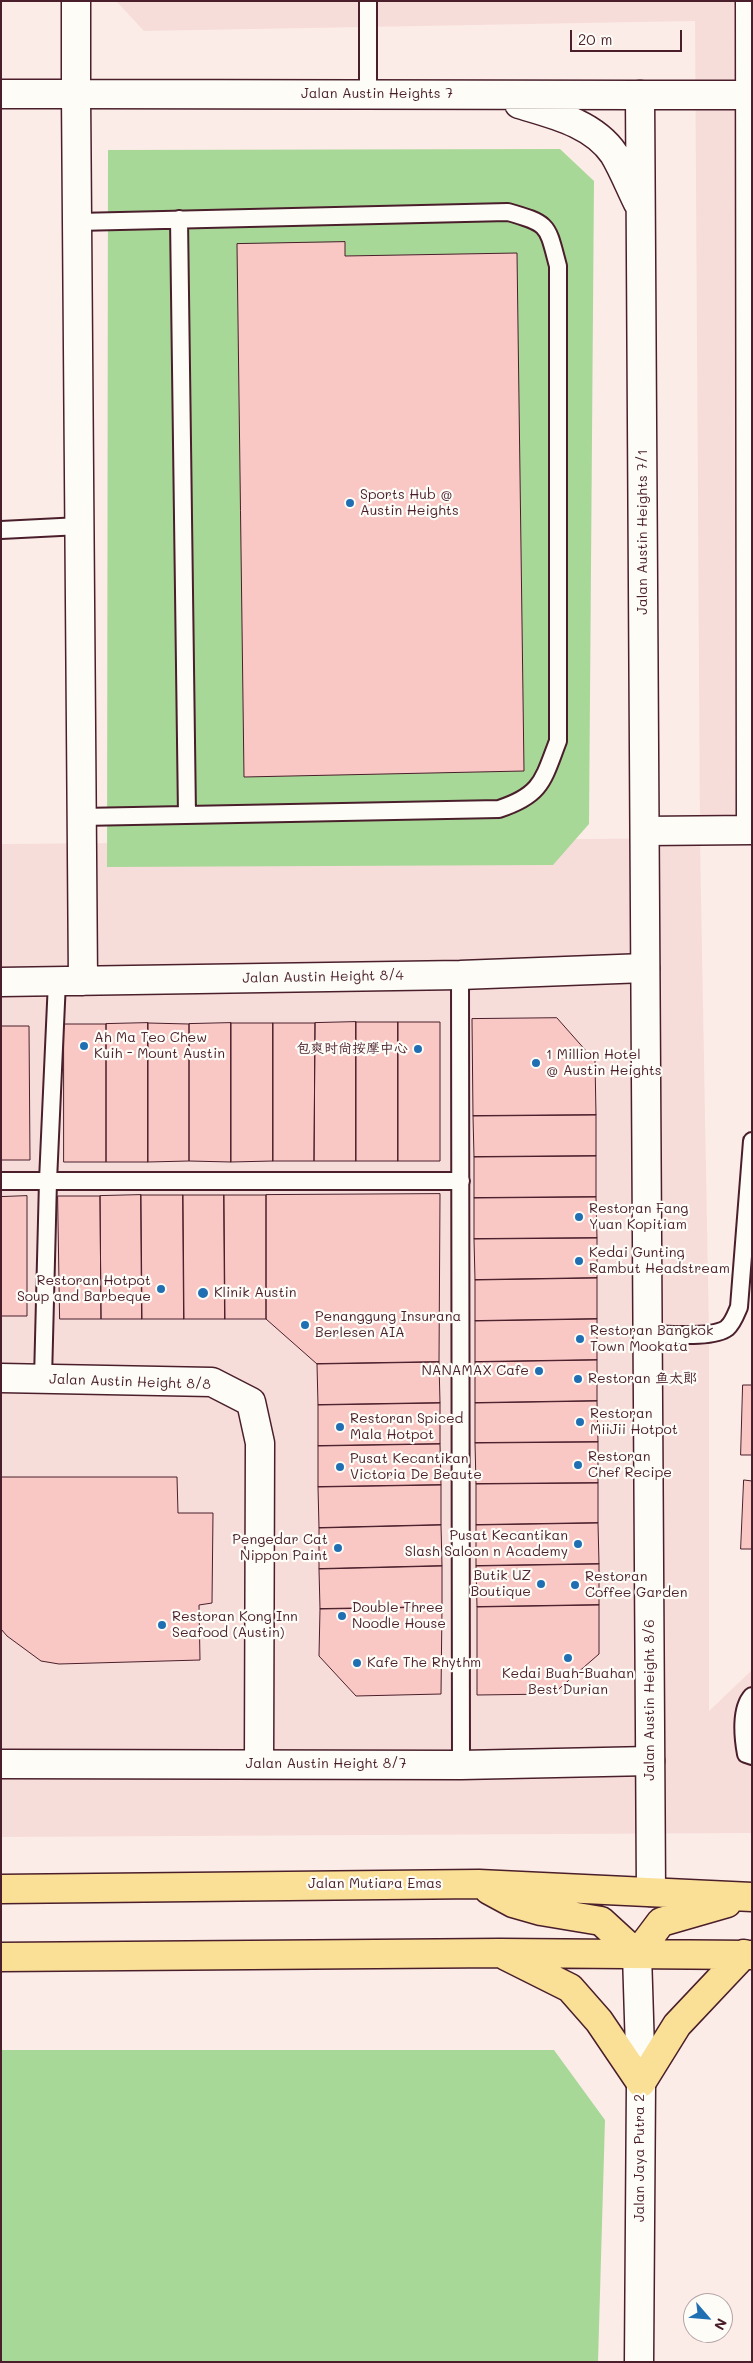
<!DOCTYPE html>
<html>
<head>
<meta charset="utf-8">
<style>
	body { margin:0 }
	#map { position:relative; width:753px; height:2363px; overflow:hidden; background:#fcece8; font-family:Mali,sans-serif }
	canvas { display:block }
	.frame { position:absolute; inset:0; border:2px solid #4a1f2b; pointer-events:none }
	.north { position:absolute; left:683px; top:2293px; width:50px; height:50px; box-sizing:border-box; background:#fdfcf7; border:1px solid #b5a4a5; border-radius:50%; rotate:117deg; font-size:14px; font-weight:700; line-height:20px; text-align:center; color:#4a1f2b }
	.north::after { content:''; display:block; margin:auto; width:18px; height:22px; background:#1f6fb2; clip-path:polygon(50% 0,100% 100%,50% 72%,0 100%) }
	.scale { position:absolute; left:570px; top:30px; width:112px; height:22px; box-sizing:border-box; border:2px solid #4a1f2b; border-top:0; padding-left:6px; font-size:15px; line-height:18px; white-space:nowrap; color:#4a1f2b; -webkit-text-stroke:4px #fdfcf7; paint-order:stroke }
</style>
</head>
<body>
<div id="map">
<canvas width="753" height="2363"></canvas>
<div class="frame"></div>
<div class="north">N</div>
<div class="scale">20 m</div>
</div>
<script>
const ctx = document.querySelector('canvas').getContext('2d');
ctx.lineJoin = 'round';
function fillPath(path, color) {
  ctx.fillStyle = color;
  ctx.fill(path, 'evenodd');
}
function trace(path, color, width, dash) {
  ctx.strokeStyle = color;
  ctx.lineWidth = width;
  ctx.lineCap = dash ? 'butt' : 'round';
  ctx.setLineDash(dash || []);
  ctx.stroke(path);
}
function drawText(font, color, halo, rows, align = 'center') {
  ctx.font = font + ' Mali,"LXGW WenKai TC",sans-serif';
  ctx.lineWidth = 4.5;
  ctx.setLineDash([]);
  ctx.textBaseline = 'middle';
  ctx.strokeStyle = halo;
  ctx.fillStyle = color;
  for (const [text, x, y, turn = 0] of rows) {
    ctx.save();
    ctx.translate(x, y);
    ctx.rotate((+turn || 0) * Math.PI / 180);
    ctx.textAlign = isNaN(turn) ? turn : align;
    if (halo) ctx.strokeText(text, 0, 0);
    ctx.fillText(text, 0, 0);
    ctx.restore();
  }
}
fillPath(new Path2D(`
	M116,1H752V837L700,839L709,1334V1711L752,1670V1833L1,1837V844L700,838L695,21L144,31Z`), '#f7ddda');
fillPath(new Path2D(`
	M560,149L594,181L589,824L553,865L107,867L108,150Z
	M1,2050H554L605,2120L598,2362H1Z`), '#a8d898');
const building = new Path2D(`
	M345,242V256L517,253L524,771L244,777L237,244Z
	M557,1018L595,1061L596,1115L473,1116L472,1019Z
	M356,1022H398V1161H356Z
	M356,1022V1161H314L315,1023Z
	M398,1022H440V1161H398Z
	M148,1023L189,1024V1161L148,1162Z
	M148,1023V1162H106V1024Z
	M231,1023H273V1161L231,1162Z
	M231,1023V1162L189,1161V1024Z
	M273,1023H315L314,1161H273Z
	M64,1024H106V1162H64Z
	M1,1026H29L30,1160H1Z
	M596,1115V1156L474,1157L473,1116Z
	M596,1156V1197L474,1198V1157Z
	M440,1194L439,1362L317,1364L266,1319V1195Z
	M141,1195L142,1319H101L100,1196Z
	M141,1195H183L184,1319H142Z
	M183,1195H224L225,1319H184Z
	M224,1195H266V1319H225Z
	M27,1196V1316H1V1197Z
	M58,1196H100L101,1319H60Z
	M596,1197L597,1238L474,1239V1198Z
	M597,1238V1278L475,1280L474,1239Z
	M597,1278V1319L475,1321V1280Z
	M597,1319V1360L475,1362V1321Z
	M597,1360V1401L475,1403V1362Z
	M439,1362L440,1403L318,1405L317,1364Z
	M743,1385H752V1455H741Z
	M597,1401L598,1442L475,1443V1403Z
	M440,1403V1444L318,1446V1405Z
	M598,1442V1483L476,1484L475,1443Z
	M440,1444L441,1485L318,1487V1446Z
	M1,1477H177L178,1513H213L212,1603L199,1605L200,1660L59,1664L41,1661L7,1636L1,1629Z
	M744,1480L752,1481V1549H741Z
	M598,1483V1523L476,1525V1484Z
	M441,1485V1525L319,1528L318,1487Z
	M598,1523L599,1564L476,1566V1525Z
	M441,1525L442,1566L319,1569V1528Z
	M599,1564V1605L477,1607L476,1566Z
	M442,1566V1607L320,1609L319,1569Z
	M599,1605V1654L553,1694L477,1695V1607Z
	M442,1607L441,1694L356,1696L319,1656L320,1609Z`);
fillPath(building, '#f9c8c5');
trace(building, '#4a1f2b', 1);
const service = new Path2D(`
	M368,94V1
	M179,219L187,815
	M77,222L508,212C550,224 547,225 558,266V741C543,780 542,795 499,809L81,817
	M1,530L80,526
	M460,975L461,1765
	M1,1181H461
	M648,1334C666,1334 713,1339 727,1328C733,1323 736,1314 739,1307L752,1141
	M43,1379L48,1181L57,981
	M752,1696C740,1709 743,1738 746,1754L752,1756`);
const minor = new Path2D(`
	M750,1L751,830
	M1,94H76L83,981
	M640,95H752
	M645,831L752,830
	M1,982L460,975L645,968
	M1,1378L212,1382L251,1402L260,1443L259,1764
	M1,1764L461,1765L650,1761
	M637,1954L641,2083L639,2362`);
const tertiary = new Path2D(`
	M76,1V94L640,95L651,1892
	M519,104C552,114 593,123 614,154C623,169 630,187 638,203`);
const primary = new Path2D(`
	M1,1889L479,1884L752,1897
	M489,1890L513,1903L541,1911L601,1921L637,1954
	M637,1954L661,1922L727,1903
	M506,1956L570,1988L599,2021L641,2083L677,2025L744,1954
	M1,1957L500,1953L752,1955`);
trace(service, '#4a1f2b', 20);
trace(minor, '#4a1f2b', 31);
trace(tertiary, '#4a1f2b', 31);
trace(primary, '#4a1f2b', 31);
trace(service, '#fdfcf7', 16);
trace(minor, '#fdfcf7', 28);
trace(tertiary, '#fdfcf7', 28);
trace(primary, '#fadf96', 28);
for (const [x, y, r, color] of [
	[350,503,5,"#1f6fb2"],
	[84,1046,5,"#1f6fb2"],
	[418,1049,5,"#1f6fb2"],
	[536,1063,5,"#1f6fb2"],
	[579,1217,5,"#1f6fb2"],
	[579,1261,5,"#1f6fb2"],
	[161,1289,5,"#1f6fb2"],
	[203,1293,6,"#1f6fb2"],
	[305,1325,5,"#1f6fb2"],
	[580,1339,5,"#1f6fb2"],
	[539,1371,5,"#1f6fb2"],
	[578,1379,5,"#1f6fb2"],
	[580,1422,5,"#1f6fb2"],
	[340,1427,5,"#1f6fb2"],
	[578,1465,5,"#1f6fb2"],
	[340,1467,5,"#1f6fb2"],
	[578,1544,5,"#1f6fb2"],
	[338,1548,5,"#1f6fb2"],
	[541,1584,5,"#1f6fb2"],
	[575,1585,5,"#1f6fb2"],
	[342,1616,5,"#1f6fb2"],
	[162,1625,5,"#1f6fb2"],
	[568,1658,5,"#1f6fb2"],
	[357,1663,5,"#1f6fb2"]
]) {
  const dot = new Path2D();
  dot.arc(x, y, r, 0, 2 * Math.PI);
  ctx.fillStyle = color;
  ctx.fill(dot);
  trace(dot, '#fdfcf7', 2);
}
drawText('14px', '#4a1f2b', '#fdfcf7', [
	["Jalan Austin Heights 7",377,94],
	["Jalan Austin Heights 7/1",643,532,-90],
	["Jalan Austin Height 8/4",323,977,-1],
	["Jalan Austin Height 8/8",130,1382,2],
	["Jalan Austin Height 8/6",650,1700,-90],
	["Jalan Austin Height 8/7",326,1764],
	["Jalan Mutiara Emas",375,1884],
	["Jalan Jaya Putra 2",640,2158,-90]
]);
drawText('14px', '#4a1f2b', '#fdfcf7', [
	["Sports Hub @",360,495],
	["Austin Heights",360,511],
	["Ah Ma Teo Chew",94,1038],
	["Kuih - Mount Austin",94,1054],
	["包爽时尚按摩中心",408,1049,"right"],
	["1 Million Hotel",546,1055],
	["@ Austin Heights",546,1071],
	["Restoran Fang",589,1209],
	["Yuan Kopitiam",589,1225],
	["Kedai Gunting",589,1253],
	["Rambut Headstream",589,1269],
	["Restoran Hotpot",151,1281,"right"],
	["Soup and Barbeque",151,1297,"right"],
	["Klinik Austin",214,1293],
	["Penanggung Insurana",315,1317],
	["Berlesen AIA",315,1333],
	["Restoran Bangkok",590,1331],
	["Town Mookata",590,1347],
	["NANAMAX Cafe",529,1371,"right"],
	["Restoran 鱼太郎",588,1379],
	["Restoran",590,1414],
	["MiiJii Hotpot",590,1430],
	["Restoran Spiced",350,1419],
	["Mala Hotpot",350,1435],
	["Restoran",588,1457],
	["Chef Recipe",588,1473],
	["Pusat Kecantikan",350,1459],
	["Victoria De Beaute",350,1475],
	["Pusat Kecantikan",568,1536,"right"],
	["Slash Saloon n Academy",568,1552,"right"],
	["Pengedar Cat",328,1540,"right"],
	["Nippon Paint",328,1556,"right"],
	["Butik UZ",531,1576,"right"],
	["Boutique",531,1592,"right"],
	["Restoran",585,1577],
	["Coffee Garden",585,1593],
	["Double Three",352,1608],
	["Noodle House",352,1624],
	["Restoran Kong Inn",172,1617],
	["Seafood (Austin)",172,1633],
	["Kafe The Rhythm",367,1663],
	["Kedai Buah-Buahan",568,1674,"center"],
	["Best Durian",568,1690,"center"]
], 'left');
</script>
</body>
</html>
